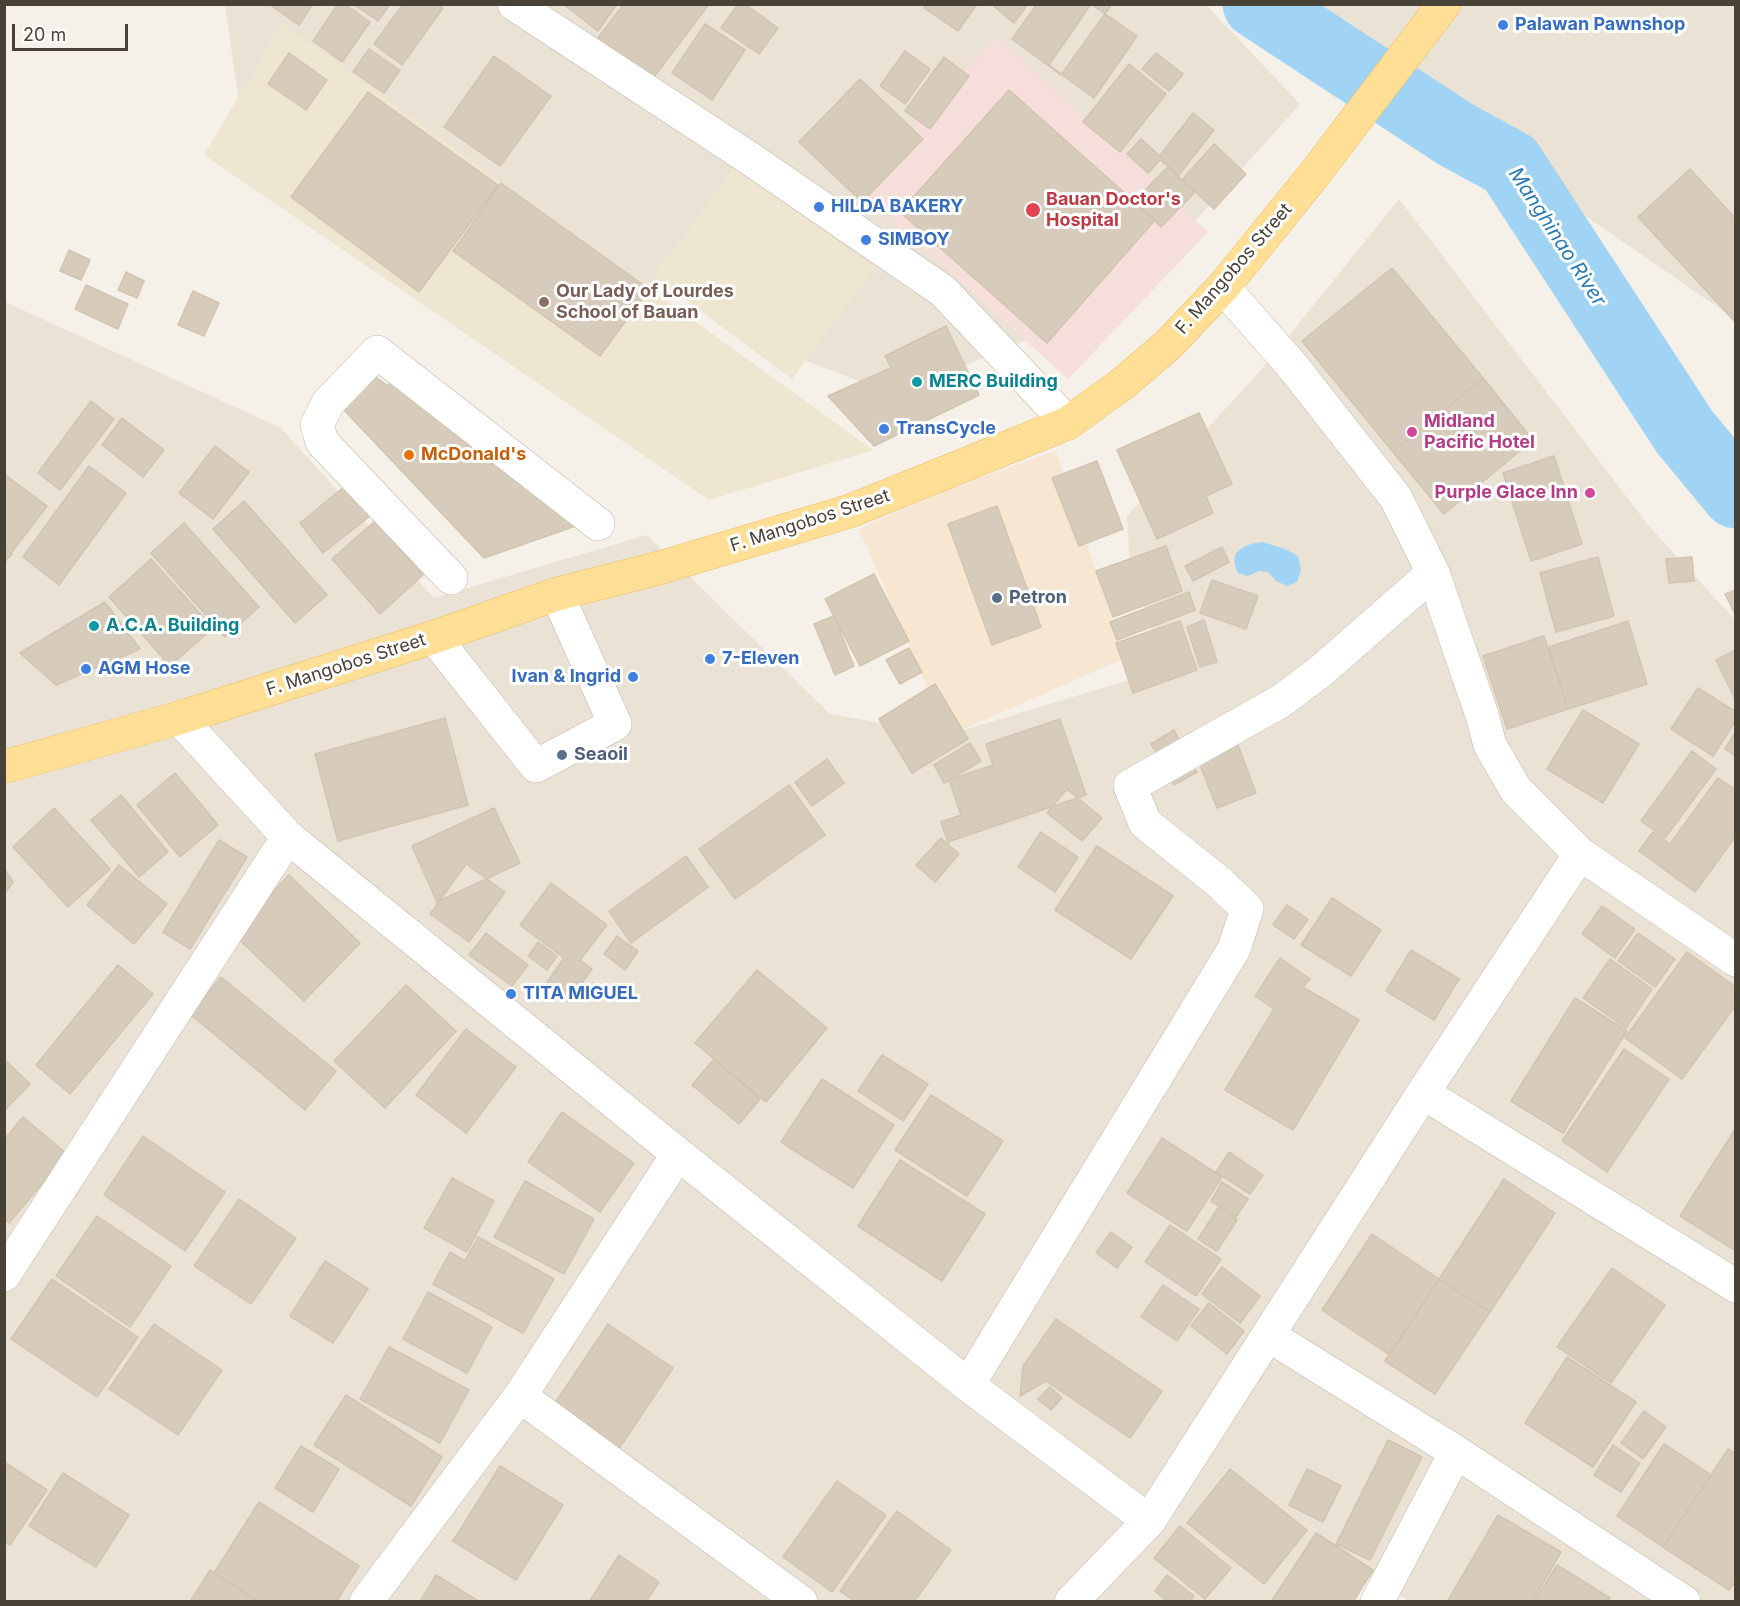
<!DOCTYPE html>
<html>
<head>
<meta charset="utf-8">
<style>
	body { margin:0 }
	#map { position:relative; width:1740px; height:1606px; overflow:hidden; background:#f5f0e8; font-family:Inter,sans-serif }
	canvas { display:block }
	.frame { position:absolute; inset:0; border:6px solid #484136; pointer-events:none }
	.scale { position:absolute; left:12px; top:24px; width:116px; height:27px; box-sizing:border-box; border:3px solid #484136; border-top:0; padding-left:8px; font-size:18px; line-height:21px; white-space:nowrap; color:#484136; -webkit-text-stroke:4px #fff; paint-order:stroke }
</style>
</head>
<body>
<div id="map">
<canvas width="1740" height="1606"></canvas>
<div class="frame"></div>
<div class="scale">20 m</div>
</div>
<script>
const ctx = document.querySelector('canvas').getContext('2d');
ctx.lineJoin = 'round';
function fillPath(path, color) {
  ctx.fillStyle = color;
  ctx.fill(path, 'evenodd');
}
function trace(path, color, width, dash) {
  ctx.strokeStyle = color;
  ctx.lineWidth = width;
  ctx.lineCap = dash ? 'butt' : 'round';
  ctx.setLineDash(dash || []);
  ctx.stroke(path);
}
function drawText(font, color, halo, rows, align = 'center') {
  ctx.font = font + ' Inter,sans-serif';
  ctx.lineWidth = 6;
  ctx.setLineDash([]);
  ctx.textBaseline = 'middle';
  ctx.strokeStyle = halo;
  ctx.fillStyle = color;
  for (const [text, x, y, turn = 0] of rows) {
    ctx.save();
    ctx.translate(x, y);
    ctx.rotate((+turn || 0) * Math.PI / 180);
    ctx.textAlign = isNaN(turn) ? turn : align;
    if (halo) ctx.strokeText(text, 0, 0);
    ctx.fillText(text, 0, 0);
    ctx.restore();
  }
}
fillPath(new Path2D(`
	M225,5H1206L1300,104L1127,297L895,395L744,337L664,284L596,358L242,124Z
	M1280,5H1735V319L1510,164L1311,34Z
	M1399,199L1648,525L1735,620V1601H1409L1331,1556L1296,1602H5V302L281,428L434,598L647,535L830,714L948,735L1165,669L1130,567L1127,516L1262,369Z`), '#e9e2d5');
fillPath(new Path2D(`
	M1056,451L1125,658L948,736L859,529L951,488Z`), '#f7e7d2');
fillPath(new Path2D(`
	M282,23L873,450L709,500L204,155Z
	M733,167L875,268L792,379L652,275L696,220Z`), '#eee6d1');
fillPath(new Path2D(`
	M997,36L1208,232L1068,379L857,188Z`), '#f6dedb');
fillPath(new Path2D(`
	M1263,542L1285,549L1298,556L1301,570L1297,582L1287,586L1276,581L1268,572L1259,571L1248,576L1238,573C1227,551 1244,544 1263,542Z`), '#a1d4f4');
trace(new Path2D(`
	M1257,4L1455,134L1510,164L1684,431L1736,494`), '#a1d4f4', 69);
const building = new Path2D(`
	M269,4H313L299,25Z
	M338,4H345L370,22L342,62L313,41Z
	M353,4H390L378,21Z
	M403,4H438L443,8L402,65L374,44Z
	M563,4H617L598,31Z
	M624,4H709L651,81L597,39Z
	M738,4H745L778,28L759,54L721,28Z
	M926,4H977L958,31L924,8Z
	M991,4H1028L1014,23Z
	M1037,4H1112L1061,75L1012,39Z
	M1091,4L1137,36L1094,98L1049,65Z
	M705,24L745,50L712,100L672,73Z
	M369,49L400,70L384,93L353,72Z
	M905,51L930,69L905,104L880,86Z
	M289,53L327,80L306,110L268,84Z
	M1156,53L1183,74L1169,91L1142,69Z
	M494,56L551,96L500,166L444,127Z
	M944,57L969,76L930,129L905,111Z
	M1129,64L1166,94L1120,152L1083,122Z
	M860,79L923,139L862,202L799,142Z
	M1009,90L1155,220L1047,343L900,212Z
	M368,92L498,185L419,292L291,197Z
	M1193,113L1214,130L1179,175L1158,158Z
	M1141,139L1162,158L1148,173L1127,154Z
	M1214,144L1246,174L1214,209L1182,180Z
	M1168,167L1195,192L1161,227L1134,201Z
	M1690,169L1736,219V323L1638,217Z
	M501,183L649,289L600,356L453,251Z
	M69,250L90,260L81,280L60,271Z
	M1392,268L1483,378L1393,452L1302,341Z
	M126,272L144,281L137,298L118,290Z
	M86,285L128,304L118,329L75,309Z
	M193,291L219,303L204,336L178,325Z
	M946,326L979,395L874,446L828,396L891,368L885,356Z
	M370,373L388,386L397,373L584,523L484,558L343,409Z
	M1483,378L1533,440L1444,514L1393,452Z
	M91,401L114,419L60,490L38,473Z
	M1199,413L1232,484L1206,496L1213,513L1157,539L1117,450Z
	M122,418L164,450L143,477L102,445Z
	M215,446L249,472L213,519L179,493Z
	M1554,456L1582,544L1531,561L1503,473Z
	M1097,461L1123,529L1079,546L1052,478Z
	M89,466L126,493L59,585L23,557Z
	M4,474L47,506L11,553L4,548Z
	M345,486L370,516L323,553L300,523Z
	M244,501L327,595L295,623L213,529Z
	M997,506L1041,627L992,645L948,524Z
	M375,521L423,575L380,614L332,559Z
	M184,523L259,607L225,637L151,553Z
	M1166,546L1182,591L1113,617L1096,571Z
	M1222,547L1229,562L1193,581L1185,566Z
	M4,548L12,554L4,563Z
	M1598,557L1614,616L1556,632L1540,573Z
	M1692,557L1694,581L1669,583L1666,559Z
	M151,559L213,628L170,666L109,597Z
	M874,574L909,641L860,666L825,599Z
	M1212,580L1258,596L1246,629L1200,613Z
	M1736,590V616L1725,594Z
	M1189,592L1195,610L1117,640L1110,622Z
	M105,602L140,649L56,685L20,653Z
	M834,616L854,666L835,675L814,624Z
	M1204,620L1217,662L1200,667L1187,627Z
	M1180,621L1197,670L1133,693L1116,643Z
	M1628,621L1647,684L1568,709L1549,647Z
	M1544,636L1568,709L1507,729L1483,656Z
	M909,648L922,672L900,684L886,660Z
	M1736,650V701L1716,660Z
	M935,684L968,739L912,773L879,719Z
	M1698,688L1736,712V720L1713,756L1671,729Z
	M1583,710L1639,744L1603,803L1547,769Z
	M445,718L468,805L338,841L315,754Z
	M1060,719L1086,795L948,842L941,822L961,815L949,780L993,765L986,744Z
	M1232,729L1256,793L1217,808L1192,745Z
	M1174,730L1197,772L1174,785L1151,744Z
	M1734,734L1736,735V756L1725,749Z
	M970,743L981,761L944,783L934,765Z
	M1692,751L1716,769L1665,838L1641,821Z
	M827,759L844,783L812,806L795,782Z
	M175,773L218,825L180,857L137,805Z
	M1718,778L1736,790V836L1695,892L1639,851L1653,832L1670,844Z
	M789,785L825,835L735,899L699,849Z
	M1067,789L1102,818L1082,841L1047,813Z
	M121,795L168,852L139,877L91,820Z
	M54,808L110,869L68,907L13,847Z
	M494,808L520,863L437,902L412,846Z
	M1041,832L1078,857L1055,892L1018,867Z
	M941,838L959,854L935,882L916,865Z
	M219,840L247,857L190,949L163,932Z
	M1097,846L1173,896L1131,959L1055,910Z
	M686,856L708,887L631,943L609,911Z
	M466,864L505,892L469,942L430,914Z
	M119,865L167,904L134,944L87,905Z
	M4,868L13,882L4,894Z
	M289,875L360,943L304,1001L233,934Z
	M551,883L607,925L580,960L592,969L568,1002L545,985L564,958L520,925Z
	M1332,898L1381,930L1351,976L1301,945Z
	M1287,905L1308,919L1294,939L1273,925Z
	M1602,906L1635,929L1615,958L1582,934Z
	M486,933L528,965L512,986L469,955Z
	M1638,933L1675,959L1655,987L1618,961Z
	M617,936L638,951L625,970L604,954Z
	M538,942L557,956L547,970L528,956Z
	M1411,950L1459,979L1434,1020L1386,991Z
	M1687,952L1736,987V1005L1682,1079L1625,1038Z
	M1280,958L1310,979L1303,987L1359,1020L1293,1130L1225,1090L1274,1009L1255,996Z
	M1610,959L1652,989L1626,1028L1583,998Z
	M118,965L153,994L70,1094L36,1065Z
	M757,970L827,1028L766,1102L695,1043Z
	M221,977L336,1071L305,1110L190,1014Z
	M406,985L456,1031L385,1108L334,1061Z
	M1575,998L1627,1031L1563,1133L1511,1101Z
	M466,1029L516,1067L466,1133L416,1095Z
	M1624,1049L1669,1079L1607,1172L1562,1141Z
	M882,1055L928,1084L903,1121L858,1091Z
	M714,1059L760,1099L739,1124L692,1085Z
	M6,1061L30,1084L4,1111V1063Z
	M822,1079L894,1125L853,1188L781,1142Z
	M931,1095L1003,1141L967,1196L895,1150Z
	M562,1112L634,1163L600,1212L528,1162Z
	M23,1117L67,1154L9,1223L4,1219V1140Z
	M1736,1128V1251L1680,1216Z
	M143,1136L225,1192L185,1251L104,1195Z
	M1162,1138L1222,1177L1187,1231L1127,1193Z
	M1229,1152L1263,1175L1250,1194L1216,1172Z
	M900,1160L985,1214L942,1281L858,1226Z
	M452,1178L494,1201L467,1252L424,1228Z
	M1504,1179L1555,1213L1490,1312L1439,1279Z
	M525,1181L594,1219L564,1274L494,1237Z
	M1222,1182L1248,1199L1236,1217L1211,1201Z
	M239,1199L296,1238L251,1304L194,1266Z
	M1218,1208L1237,1220L1217,1251L1198,1239Z
	M97,1216L171,1266L130,1327L56,1276Z
	M1170,1225L1221,1259L1196,1296L1145,1262Z
	M1111,1232L1132,1247L1117,1268L1096,1253Z
	M1372,1234L1439,1279L1390,1355L1322,1310Z
	M478,1237L554,1279L523,1333L433,1284L450,1252L465,1261Z
	M325,1261L368,1289L333,1343L290,1316Z
	M1222,1267L1260,1296L1240,1323L1202,1294Z
	M1612,1268L1665,1305L1611,1383L1557,1347Z
	M52,1279L138,1337L97,1397L11,1339Z
	M1439,1279L1490,1312L1435,1394L1385,1361Z
	M1163,1285L1199,1309L1177,1341L1141,1317Z
	M428,1292L492,1327L467,1373L403,1339Z
	M1209,1303L1244,1331L1227,1354L1191,1326Z
	M1056,1319L1162,1391L1130,1438L1046,1381L1020,1396L1023,1366Z
	M154,1324L222,1370L178,1435L109,1389Z
	M608,1324L673,1368L612,1459L547,1415Z
	M389,1347L469,1390L440,1443L360,1399Z
	M1567,1357L1636,1402L1593,1467L1525,1423Z
	M1050,1387L1062,1398L1051,1410L1038,1399Z
	M346,1395L442,1457L411,1506L314,1445Z
	M1644,1411L1666,1427L1643,1459L1621,1443Z
	M1388,1440L1422,1457L1370,1560L1336,1544Z
	M1664,1444L1711,1475L1663,1547L1617,1516Z
	M1613,1445L1640,1463L1621,1492L1594,1475Z
	M301,1446L339,1469L313,1512L275,1488Z
	M1728,1449L1736,1454V1580L1729,1590L1663,1547Z
	M4,1462L47,1490L10,1545L4,1542Z
	M500,1466L563,1505L516,1580L453,1541Z
	M1230,1469L1307,1530L1264,1584L1187,1523Z
	M1307,1469L1341,1486L1323,1522L1289,1505Z
	M63,1473L129,1515L96,1567L29,1526Z
	M837,1481L886,1515L832,1592L783,1557Z
	M259,1502L359,1566L336,1602H259L214,1573Z
	M897,1511L951,1550L914,1602H855L840,1591Z
	M1498,1515L1561,1552L1532,1602H1447Z
	M1180,1526L1231,1568L1205,1599L1154,1558Z
	M1316,1533L1373,1570L1353,1602H1271Z
	M619,1555L659,1582L646,1602H589Z
	M1557,1565L1610,1598L1607,1602H1534Z
	M210,1570L259,1602H190Z
	M436,1575L480,1602H420Z
	M1167,1575L1194,1596L1190,1602H1168L1155,1591Z`);
fillPath(building, '#d7ccbc');
trace(building, '#d2c4af', 1.5);
const minor = new Path2D(`
	M514,4L749,158L943,291L1068,423
	M1223,287L1294,368L1396,498L1433,573L1482,715L1490,745L1516,790L1580,854L1736,960
	M451,578L322,442L317,425L328,403L377,352L598,524
	M434,637L536,766L615,724L557,594
	M179,718L288,837L678,1154L968,1385L1149,1521
	M1423,1093L1736,1286
	M4,1275L288,837
	M1268,1335L1456,1452L1684,1602
	M968,1385L1234,949L1247,909L1219,882L1145,823L1130,786L1281,701L1321,671L1433,573
	M520,1396L801,1602
	M366,1602L520,1396L678,1154
	M1071,1602L1149,1521L1423,1093L1580,854
	M1377,1602L1456,1452`);
const major = new Path2D(`
	M4,767L179,718L434,637L557,594L659,568L850,511L1068,423L1121,385L1168,345L1223,287L1313,176L1444,4`);
trace(minor, '#c1b8aa', 34);
trace(major, '#eabe60', 34);
trace(minor, '#fff', 33);
trace(major, '#ffdf96', 33);
for (const [x, y, r, color] of [
	[1503,25,6,"#3f7fe0"],
	[819,207,6,"#3f7fe0"],
	[1033,210,8,"#e0444e"],
	[866,240,6,"#3f7fe0"],
	[544,302,6,"#8d6e63"],
	[917,382,6,"#0f9aa8"],
	[884,429,6,"#3f7fe0"],
	[1412,432,6,"#d1479c"],
	[409,455,6,"#e8710a"],
	[1590,493,6,"#d1479c"],
	[997,598,6,"#5c6f8a"],
	[94,626,6,"#0f9aa8"],
	[710,659,6,"#3f7fe0"],
	[86,669,6,"#3f7fe0"],
	[633,677,6,"#3f7fe0"],
	[562,755,6,"#5c6f8a"],
	[511,994,6,"#3f7fe0"]
]) {
  const dot = new Path2D();
  dot.arc(x, y, r, 0, 2 * Math.PI);
  ctx.fillStyle = color;
  ctx.fill(dot);
  trace(dot, '#fff', 2);
}
drawText('bold 18px', '#366cbe', '#fff', [
	["Palawan Pawnshop",1515,25],
	["HILDA BAKERY",831,207],
	["SIMBOY",878,240],
	["TransCycle",896,429],
	["7-Eleven",722,659],
	["AGM Hose",98,669],
	["Ivan & Ingrid",621,677,"right"],
	["TITA MIGUEL",523,994]
], 'left');
drawText('bold 18px', '#be3a42', '#fff', [
	["Bauan Doctor's",1046,200],
	["Hospital",1046,221]
], 'left');
drawText('18px', '#484136', '#fff', [
	["F. Mangobos Street",1234,269,-49],
	["F. Mangobos Street",810,521,-18],
	["F. Mangobos Street",346,665,-18]
]);
drawText('bold 18px', '#785e54', '#fff', [
	["Our Lady of Lourdes",556,292],
	["School of Bauan",556,313]
], 'left');
drawText('bold 18px', '#0d838f', '#fff', [
	["MERC Building",929,382],
	["A.C.A. Building",106,626]
], 'left');
drawText('bold 18px', '#b23c85', '#fff', [
	["Midland",1424,422],
	["Pacific Hotel",1424,443],
	["Purple Glace Inn",1578,493,"right"]
], 'left');
drawText('bold 18px', '#c56008', '#fff', [
	["McDonald's",421,455]
], 'left');
drawText('bold 18px', '#4e5e75', '#fff', [
	["Petron",1009,598],
	["Seaoil",574,755]
], 'left');
drawText('italic 20px', '#287ab2', '#fff', [
	["Manghinao River",1557,237,57]
]);
</script>
</body>
</html>
